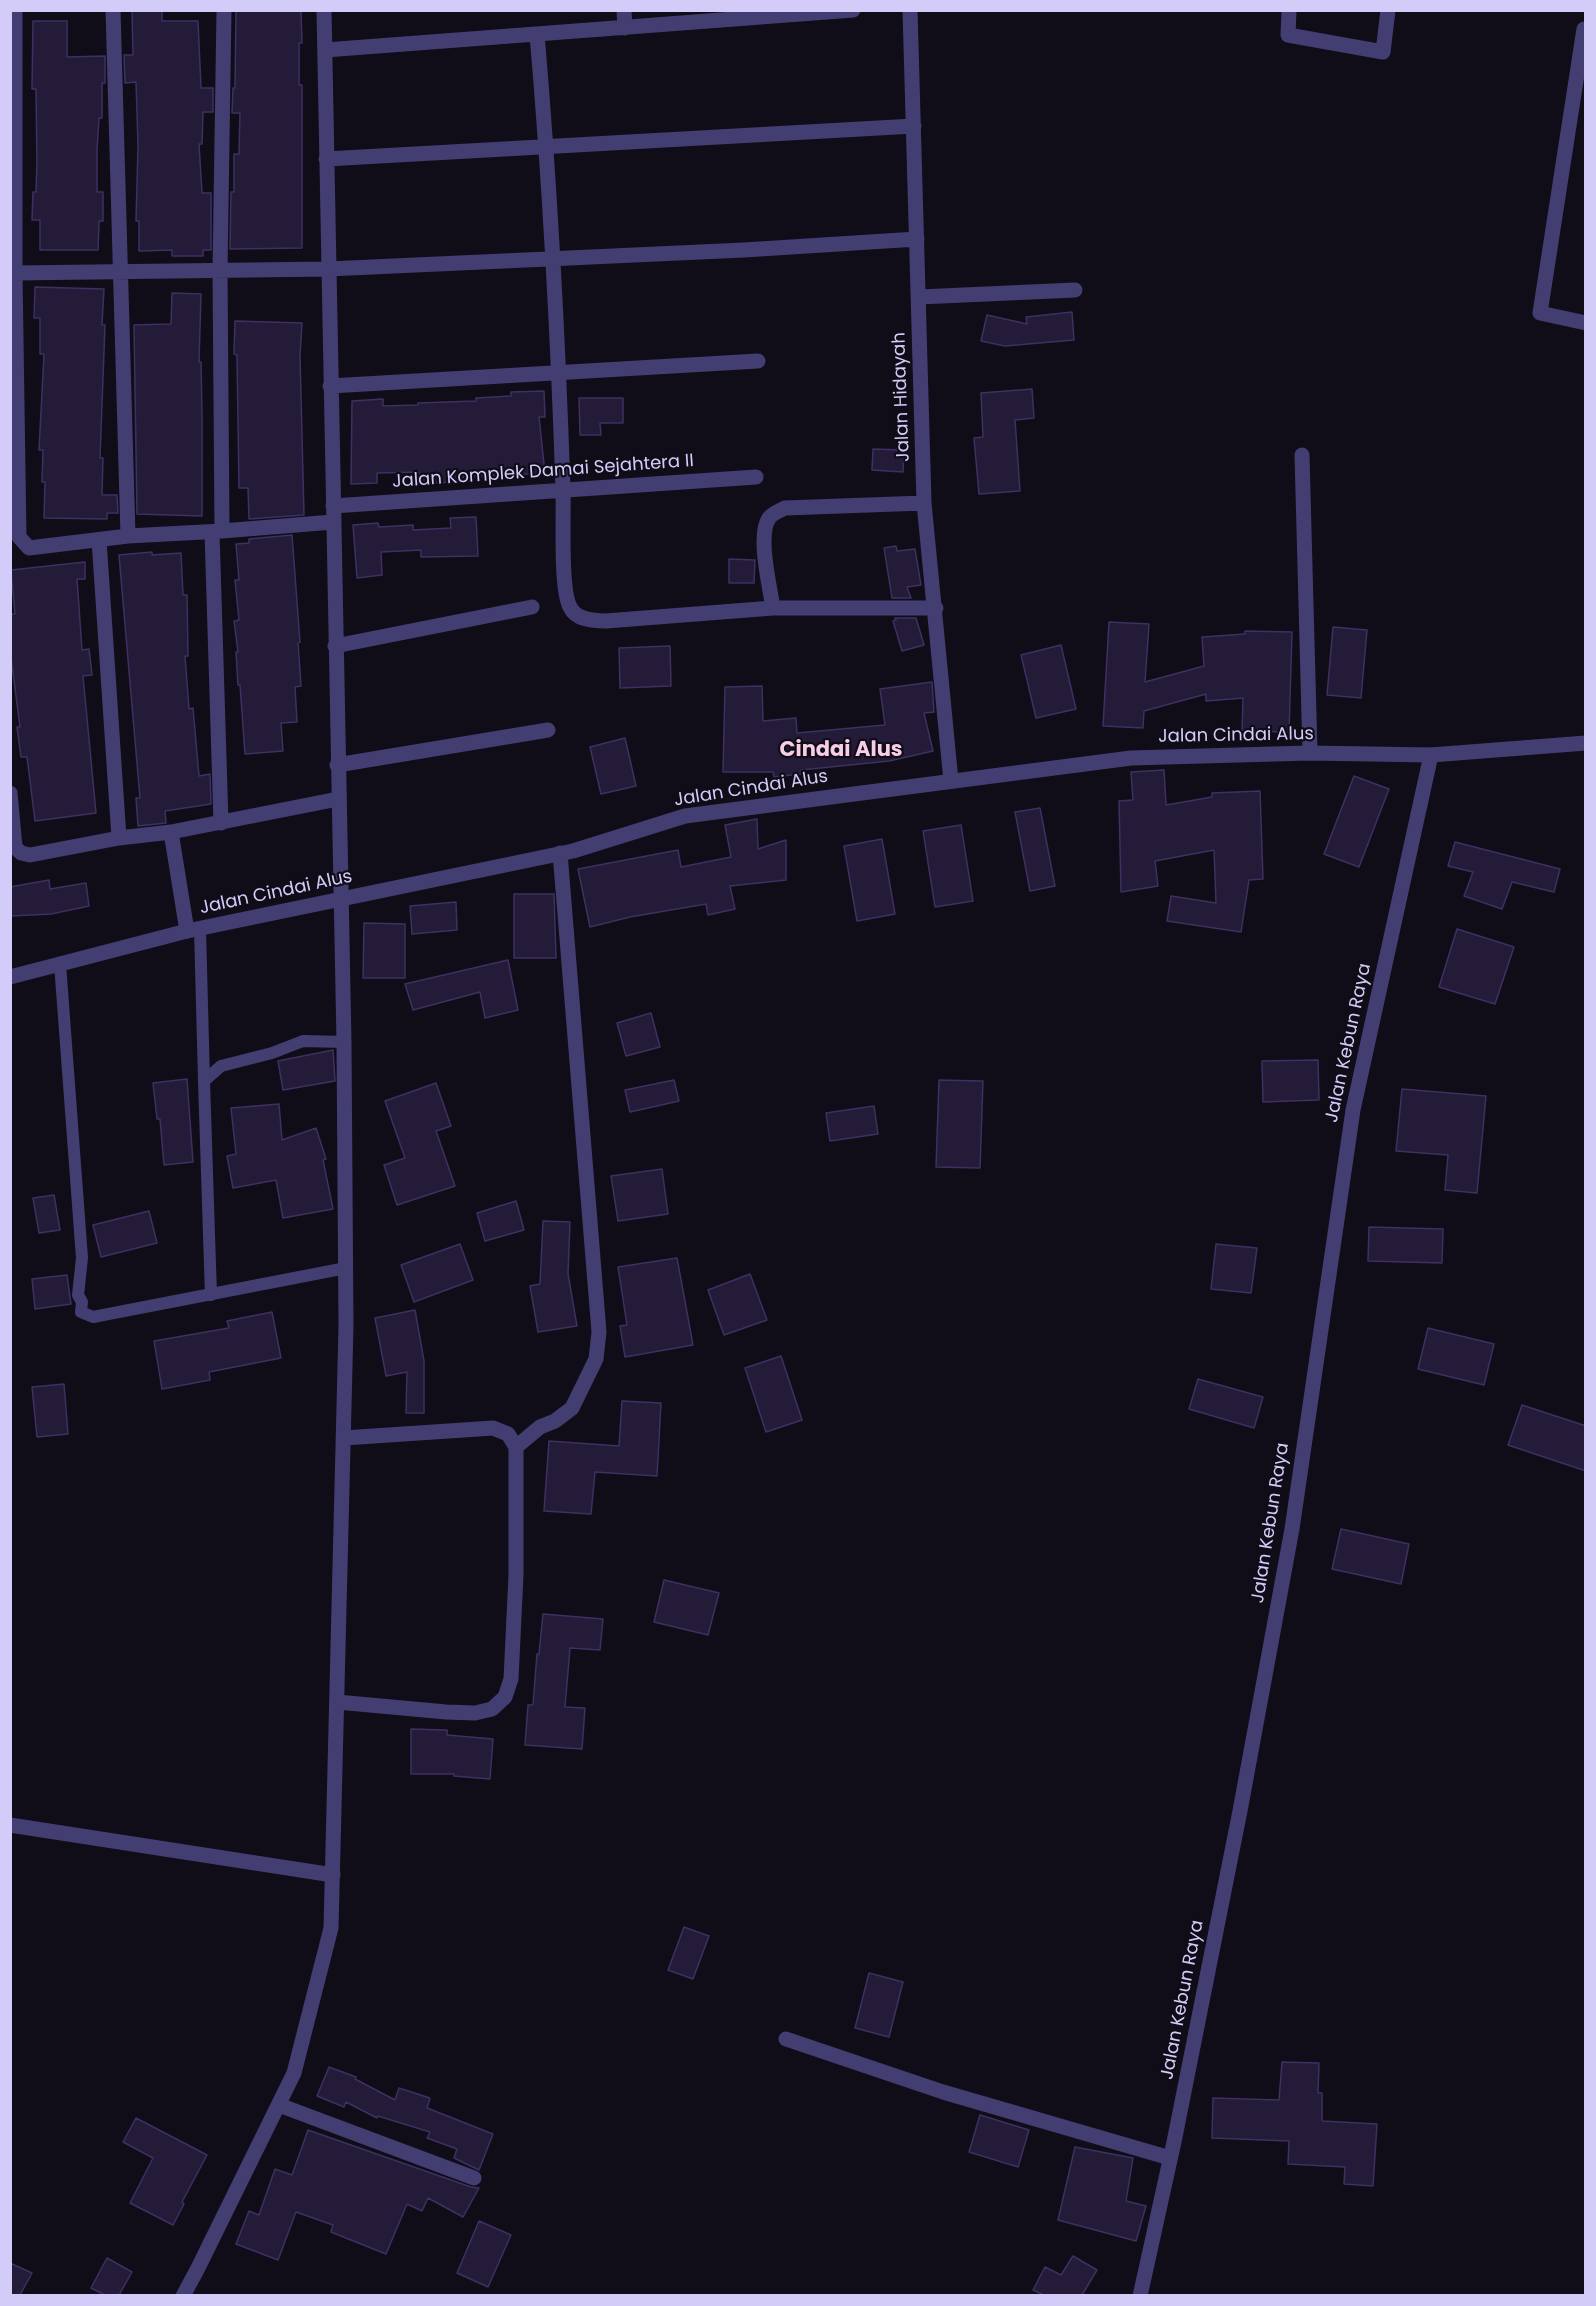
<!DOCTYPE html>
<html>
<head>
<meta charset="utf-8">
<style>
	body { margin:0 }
	#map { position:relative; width:1596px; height:2306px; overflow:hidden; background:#100d19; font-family:Poppins,sans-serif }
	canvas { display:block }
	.frame { position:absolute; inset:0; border:12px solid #d4ccf8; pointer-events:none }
</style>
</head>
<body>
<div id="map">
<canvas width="1596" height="2306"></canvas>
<div class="frame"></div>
</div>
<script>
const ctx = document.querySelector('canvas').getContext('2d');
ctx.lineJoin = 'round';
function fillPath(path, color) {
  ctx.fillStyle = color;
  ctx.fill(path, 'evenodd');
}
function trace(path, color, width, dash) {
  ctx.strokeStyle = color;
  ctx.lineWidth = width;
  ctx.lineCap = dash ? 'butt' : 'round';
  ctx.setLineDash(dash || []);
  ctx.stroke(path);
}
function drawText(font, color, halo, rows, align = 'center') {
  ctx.font = font + ' Poppins,sans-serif';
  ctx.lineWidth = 4.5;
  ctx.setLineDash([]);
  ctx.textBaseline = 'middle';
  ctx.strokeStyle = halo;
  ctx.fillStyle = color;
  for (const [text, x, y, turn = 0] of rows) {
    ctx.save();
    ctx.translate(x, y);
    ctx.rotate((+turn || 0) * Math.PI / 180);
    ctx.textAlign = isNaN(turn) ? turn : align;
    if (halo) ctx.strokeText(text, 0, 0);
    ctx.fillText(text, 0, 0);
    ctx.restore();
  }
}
const building = new Path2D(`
	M132,10H162V21H198L201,88H213V112H203L202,144H199L202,193H211V250H203V256H172V250L139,251V221H136L138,145L136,82L125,83L124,55H133Z
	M236,10H301L302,43H299V85H302V248L230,249L231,192H234V154H239L240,113H232L233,88H235Z
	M33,21H67V57L105,56V83H102V118H99L97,150V192H103V221H99L98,250H40V220H32L33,192H36L37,162L36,89H32Z
	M35,287L104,289L102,325H105L100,458H103L102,495H117L118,513H107V519L44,518L45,482H42L43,450H39L44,354H40V318H34Z
	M172,293L201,294L199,362H201L202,414V516L137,514L134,325L171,324Z
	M1072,312L1074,340L1005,346L981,341L987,315L1027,324L1026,317Z
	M235,321L302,323L300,356L304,515L249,519L248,488H239L237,355L234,354Z
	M1032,389L1034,418L1015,420L1020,491L979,494L974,438L983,437L981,393Z
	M544,391L545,417H539L545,473L451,478V482L419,484V472L377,473V483L351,484L352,401L383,399V406L418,405V403L476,401V398L511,396V392Z
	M579,398H623V423H600L601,435H580Z
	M873,449L904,450L903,472L872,470Z
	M476,517L478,556L421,557V550L381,552L382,575L357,578L353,525L378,523L379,527L413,525V530L451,528L450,518Z
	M292,535L300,642L298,643L301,686L295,687L297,722L281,723L283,751L245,754L240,685H238L236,652H238L234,621L239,620L235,580H239L236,544L249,543V539Z
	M896,546L897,551L915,549L921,585L907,587L911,598H892L884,548Z
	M152,552V555L181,553L183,595H187L188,656H185L189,709L193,708L199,776L210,774L211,804L165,811L166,823L138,826L136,798H140L119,555Z
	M729,559L755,560L754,583H729Z
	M85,562V579H77L82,650L89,649L92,675L83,676L96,813L35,821L27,757H21L17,727H20L11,657L10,614H15L11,570Z
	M895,618H916L924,645L902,651L893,621L896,620Z
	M1109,622L1149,624L1145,682L1204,666L1202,637L1245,634V631L1292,632L1289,732L1242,731L1243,698L1206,701V694L1144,711L1143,728L1103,726Z
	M1333,627L1367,630L1361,698L1327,695Z
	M1061,645L1076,709L1036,718L1021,655Z
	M670,646L671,686L620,688L619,648Z
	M932,682L934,712L924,713L933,751L889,761L801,770V774L774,777L773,772H723L725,687L762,686L763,721L796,718L797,733L885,725L880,689Z
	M625,738L636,786L601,794L590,747Z
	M1164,770L1166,805L1212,797V793L1260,791L1263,879L1249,880L1241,932L1167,921L1171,896L1216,903L1214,850L1155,861L1158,886L1121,892L1119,801L1133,800L1131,772Z
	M1354,776L1389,789L1359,867L1324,854Z
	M1040,808L1055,886L1030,891L1015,812Z
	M757,819L758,849L786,840V880L730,886L735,909L708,915L706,904L630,917L590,927L578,869L678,850L681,867L731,857L725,825Z
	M961,825L973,901L935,907L923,831Z
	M882,839L895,914L857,921L844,846Z
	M1455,842L1560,869L1554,892L1512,882L1502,909L1464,896L1473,872L1448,866Z
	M49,880L50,889L86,883L89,906L51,914L10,916V887Z
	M514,894H554L556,958H514Z
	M456,902L457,930L412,934L410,906Z
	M364,923L405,924V978H363Z
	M1457,929L1514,947L1495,1004L1439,987Z
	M508,960L518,1010L485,1018L480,992L413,1010L405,984Z
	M651,1013L660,1047L626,1056L617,1023Z
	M333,1050L335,1081L283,1090L278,1061Z
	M1318,1060L1319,1100L1263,1102L1262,1061Z
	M187,1079L193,1162L164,1165L160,1119H157L153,1083Z
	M674,1080L679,1101L630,1112L625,1090Z
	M939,1080L983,1081L980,1168L936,1167Z
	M436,1083L451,1126L436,1131L455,1186L397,1205L384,1165L405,1158L385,1101Z
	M1402,1089L1486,1096L1477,1193L1445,1190L1448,1155L1396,1151Z
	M279,1104L282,1140L316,1128L326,1159L323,1160L333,1209L283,1218L276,1180L233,1188L227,1156L236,1154L231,1108Z
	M874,1106L878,1134L830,1141L826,1113Z
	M662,1169L668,1214L618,1221L611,1176Z
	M54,1195L60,1230L39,1233L33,1198Z
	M516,1201L524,1230L485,1241L477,1213Z
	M149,1211L157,1243L101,1257L93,1225Z
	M543,1221L570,1222L568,1274L577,1326L538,1332L530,1286L540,1284Z
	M1369,1227L1443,1229L1442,1263L1368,1261Z
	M460,1244L473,1280L414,1302L401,1265Z
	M1216,1244L1257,1248L1251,1293L1211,1289Z
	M677,1258L693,1345L625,1357L620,1326L627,1325L618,1267Z
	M750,1274L767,1320L724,1335L708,1290Z
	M67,1275L71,1304L35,1309L32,1279Z
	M415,1310L424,1361V1413H406L407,1372L386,1376L375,1318Z
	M272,1312L281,1358L209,1372L210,1380L162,1389L154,1341L229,1328L227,1321Z
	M1428,1328L1494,1344L1484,1385L1418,1369Z
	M781,1356L802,1420L766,1432L745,1368Z
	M1198,1379L1263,1397L1254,1428L1189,1409Z
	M64,1384L68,1434L37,1437L32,1387Z
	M622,1401L661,1403L657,1476L595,1472L591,1514L544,1511L549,1441L619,1446Z
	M1522,1405L1586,1426V1471L1508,1445Z
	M1341,1529L1409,1544L1401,1584L1332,1569Z
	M664,1580L719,1593L708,1635L654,1622Z
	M543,1614L603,1619L600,1650L570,1648L565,1707L585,1708L582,1749L525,1745L528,1705H533L537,1654H539Z
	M411,1729L447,1730V1735L493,1739L490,1779L454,1776V1774H411Z
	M684,1927L709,1936L693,1979L668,1970Z
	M869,1973L903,1982L889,2037L855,2028Z
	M1282,2062L1319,2063L1318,2093H1322V2121L1377,2124L1373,2186L1344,2184L1345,2167L1288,2164L1289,2141L1212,2138L1213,2098L1279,2100Z
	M329,2067L356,2077L355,2079L395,2100L399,2088L430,2098L427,2108L493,2134L479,2170L454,2158L457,2149L427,2138L430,2132L378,2116L377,2118L346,2102L344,2107L317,2096Z
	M980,2115L1029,2130L1018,2167L969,2152Z
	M136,2118L207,2155L182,2202L184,2204L173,2225L130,2203L153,2158L123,2142Z
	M308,2130L471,2187L479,2188L463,2217L428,2198L422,2211L407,2204L386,2254L331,2232L333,2225L296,2212L278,2260L236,2244L249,2211L259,2215L275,2169L292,2175Z
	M1075,2147L1133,2158L1126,2201L1146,2206L1136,2241L1058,2220Z
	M479,2221L511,2235L488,2287L457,2273Z
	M1073,2256L1097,2270L1082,2295H1044L1033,2290L1045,2267L1061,2275Z
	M107,2258L132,2272L119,2295H105L91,2288Z
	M10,2263L32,2273L20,2295H10Z`);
fillPath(building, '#231b38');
trace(building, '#3d3161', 1.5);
trace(new Path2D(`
	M200,929L204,1081
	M60,964L82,1258L78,1295L82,1302L81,1312L93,1317L346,1268
	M211,1295L204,1081L221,1066L272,1053L303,1041L344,1042`), '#433e72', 12);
trace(new Path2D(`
	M15,10V273L19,537L29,548L128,536L222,531L333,522
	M113,10L128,536
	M624,10L625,28
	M910,10L924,503L951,781
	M1289,10L1288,35L1383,52L1388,10
	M1586,29H1584L1540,313L1586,323
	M537,34C550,186 558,337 563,489C564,514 560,589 570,607C576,620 593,621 606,621L773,608H936
	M325,50L853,10
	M326,159L914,126
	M15,273L328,269L744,250L917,239
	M919,297L1075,290
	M330,386L758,361
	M1302,455L1310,753
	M333,506L756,477
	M222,531L220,270L224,10
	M212,532L221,823
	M99,540L119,838L171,832L187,931
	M773,608C770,587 757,536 769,518C773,513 779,511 785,508L924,503
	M335,646L532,607
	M337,765L548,730
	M10,793L15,847L21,853L30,855L119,838
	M171,832L338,799
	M516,1447L540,1427L555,1421L572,1408L596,1359L599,1332L560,853
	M337,1702L446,1712L475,1713L492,1709L505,1697L511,1679L516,1575V1447L508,1434L493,1428L344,1438
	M10,1825L333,1875
	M786,2039L943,2092L1170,2158
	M279,2105L474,2178
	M183,2296L198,2268L294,2073L331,1928L346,1326L344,1042L324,10
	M1140,2296L1174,2142L1240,1811L1292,1529L1353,1110L1431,755`), '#433e72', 15);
trace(new Path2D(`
	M10,977L187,931L573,851L685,816L1131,758L1310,753L1431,755L1586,743`), '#433e72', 15);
drawText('18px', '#d4ccf8', '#100d19', [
	["Jalan Hidayah",902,397,-92],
	["Jalan Komplek Damai Sejahtera II",543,472,-4],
	["Jalan Cindai Alus",1236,736,-1],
	["Jalan Cindai Alus",751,789,-9],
	["Jalan Cindai Alus",276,893,-12],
	["Jalan Kebun Raya",1349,1043,-78],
	["Jalan Kebun Raya",1271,1523,-81],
	["Jalan Kebun Raya",1183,2000,-79]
]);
drawText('bold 21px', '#f8cee6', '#100d19', [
	["Cindai Alus",841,751]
]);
</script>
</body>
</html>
